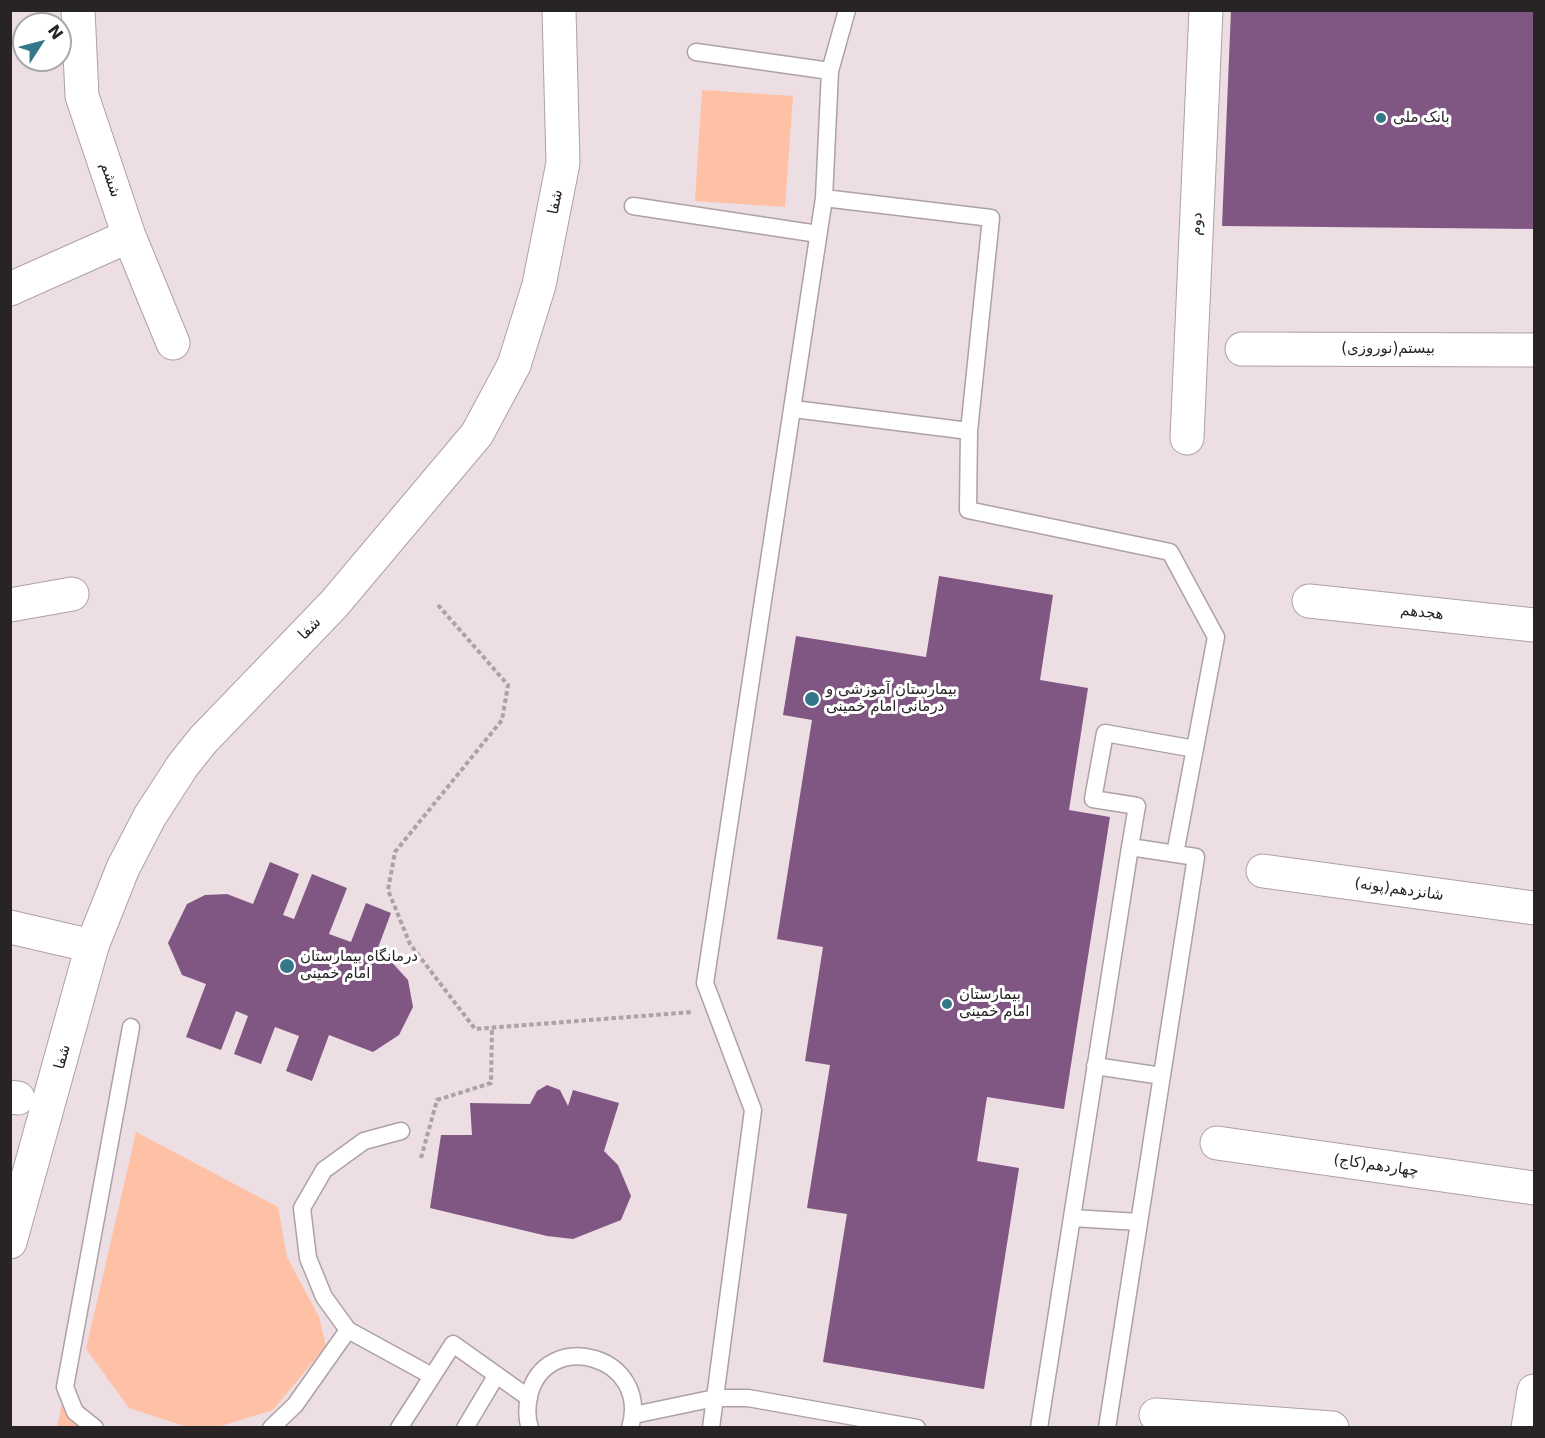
<!DOCTYPE html>
<html>
<head>
<meta charset="utf-8">
<style>
	body { margin:0 }
	#map { position:relative; width:1545px; height:1438px; overflow:hidden; background:#ecdee3; font-family:"DejaVu Sans",sans-serif }
	canvas { display:block }
	.frame { position:absolute; inset:0; border:12px solid #282325; pointer-events:none }
	.north { position:absolute; left:12px; top:12px; width:60px; height:60px; box-sizing:border-box; background:#fff; border:2px solid #a9a7a8; border-radius:50%; rotate:54deg; font-size:16px; font-weight:700; line-height:24px; text-align:center; color:#282325 }
	.north::after { content:''; display:block; margin:auto; width:21px; height:27px; background:#347788; clip-path:polygon(50% 0,100% 100%,50% 72%,0 100%) }
</style>
</head>
<body>
<div id="map">
<canvas width="1545" height="1438"></canvas>
<div class="frame"></div>
<div class="north">N</div>
</div>
<script>
const ctx = document.querySelector('canvas').getContext('2d');
ctx.lineJoin = 'round';
function fillPath(path, color) {
  ctx.fillStyle = color;
  ctx.fill(path, 'evenodd');
}
function trace(path, color, width, dash) {
  ctx.strokeStyle = color;
  ctx.lineWidth = width;
  ctx.lineCap = dash ? 'butt' : 'round';
  ctx.setLineDash(dash || []);
  ctx.stroke(path);
}
function drawText(font, color, halo, rows, align = 'center') {
  ctx.font = font + ' "DejaVu Sans",Vazirmatn,sans-serif';
  ctx.lineWidth = 6;
  ctx.setLineDash([]);
  ctx.textBaseline = 'middle';
  ctx.strokeStyle = halo;
  ctx.fillStyle = color;
  for (const [text, x, y, turn = 0] of rows) {
    ctx.save();
    ctx.translate(x, y);
    ctx.rotate((+turn || 0) * Math.PI / 180);
    ctx.textAlign = isNaN(turn) ? turn : align;
    if (halo) ctx.strokeText(text, 0, 0);
    ctx.fillText(text, 0, 0);
    ctx.restore();
  }
}
fillPath(new Path2D(`
	M702,90L793,96L785,207L695,201Z
	M136,1132L278,1207L287,1257L319,1317L326,1346L273,1410L215,1428L187,1427L129,1408L86,1349Z
	M65,1387L104,1427L57,1428Z`), '#ffc1a5');
fillPath(new Path2D(`
	M1231,10H1534V229L1222,226Z
	M939,576L1053,595L1040,680L1088,688L1069,810L1110,817L1064,1109L987,1097L977,1161L1019,1168L984,1389L823,1362L847,1214L807,1208L830,1065L805,1061L823,947L777,939L812,720L783,715L796,636L926,657Z
	M270,862L299,874L283,915L294,919L312,874L347,888L329,934L351,942L366,903L391,913L376,953L387,957L408,980L413,1007L399,1035L373,1052L329,1035L312,1081L286,1071L299,1036L275,1027L261,1064L234,1054L248,1016L236,1011L221,1050L186,1037L206,984L182,975L168,943L187,904L205,895L227,894L253,904Z
	M547,1085L560,1090L568,1106L573,1090L619,1103L604,1151L618,1165L631,1196L621,1220L573,1239L547,1236L430,1208L441,1135H472L470,1103L530,1104L537,1091Z`), '#805683');
const service = new Path2D(`
	M696,52L830,71
	M633,206L818,234
	M794,409L969,431L991,218L824,198
	M969,431L968,510L1170,552L1216,637L1175,854
	M1130,847L1137,806L1093,799L1105,733L1195,749
	M1095,1066L1162,1076
	M1072,1218L1139,1222
	M348,1330L324,1297L308,1258L302,1208L324,1170L364,1141L401,1131
	M634,1415L715,1398H748L917,1428
	M95,1428L75,1412L65,1387L131,1027
	M271,1428L295,1405L348,1330L432,1376
	M399,1428L453,1344L529,1398
	M465,1428L496,1376
	M530,1428C526,1417 527,1406 529,1396C545,1327 652,1355 630,1428
	M711,1428L753,1110L705,983L824,198L830,71L847,10
	M1039,1428L1130,847L1196,857L1107,1428`);
const minor = new Path2D(`
	M78,10L82,96L129,236L173,343
	M10,289L129,236
	M1242,349L1534,350
	M1187,438L1206,10
	M1309,601L1534,625
	M10,605L72,594
	M1263,871L1534,908
	M10,927L92,946
	M10,1097L18,1098
	M1217,1143L1534,1188
	M1156,1415L1332,1428`);
const tertiary = new Path2D(`
	M10,1242L92,946L123,868L150,816L183,765L203,740L334,604L477,434L514,365L539,285L563,163L559,10`);
const primary = new Path2D(`
	M1528,1428L1534,1391`);
trace(service, '#aea1a6', 19);
trace(minor, '#aea1a6', 35);
trace(tertiary, '#aea1a6', 35);
trace(primary, '#aea1a6', 35);
trace(new Path2D(`
	M438,605L508,685L502,720L395,852L388,890L410,944L475,1029L693,1012
	M421,1158L437,1100L491,1083L492,1027`), '#aca1a5', 4, [4.5, 3]);
trace(service, '#fff', 16);
trace(minor, '#fff', 33);
trace(tertiary, '#fff', 33);
trace(primary, '#fff', 33);
for (const [x, y, r, color] of [
	[1381,118,6,"#347788"],
	[812,699,8,"#347788"],
	[287,966,8,"#347788"],
	[947,1004,6,"#347788"]
]) {
  const dot = new Path2D();
  dot.arc(x, y, r, 0, 2 * Math.PI);
  ctx.fillStyle = color;
  ctx.fill(dot);
  trace(dot, '#fff', 2);
}
drawText('15px', '#282325', '#fff', [
	["بانک ملی",1393,118],
	["بیمارستان آموزشی و",826,690],
	["درمانی امام خمینی",826,707],
	["درمانگاه بیمارستان",300,957],
	["امام خمینی",300,974],
	["بیمارستان",959,995],
	["امام خمینی",959,1012]
], 'left');
drawText('15px', '#282325', '#fff', [
	["ششم",110,180,71],
	["شفا",556,202,-79],
	["دوم",1197,224,-87],
	["بیستم(نوروزی)",1388,349],
	["هجدهم",1422,613,6],
	["شفا",310,629,-46],
	["شانزدهم(پونه)",1399,890,8],
	["شفا",63,1057,-75],
	["چهاردهم(کاج)",1376,1166,8]
]);
</script>
</body>
</html>
